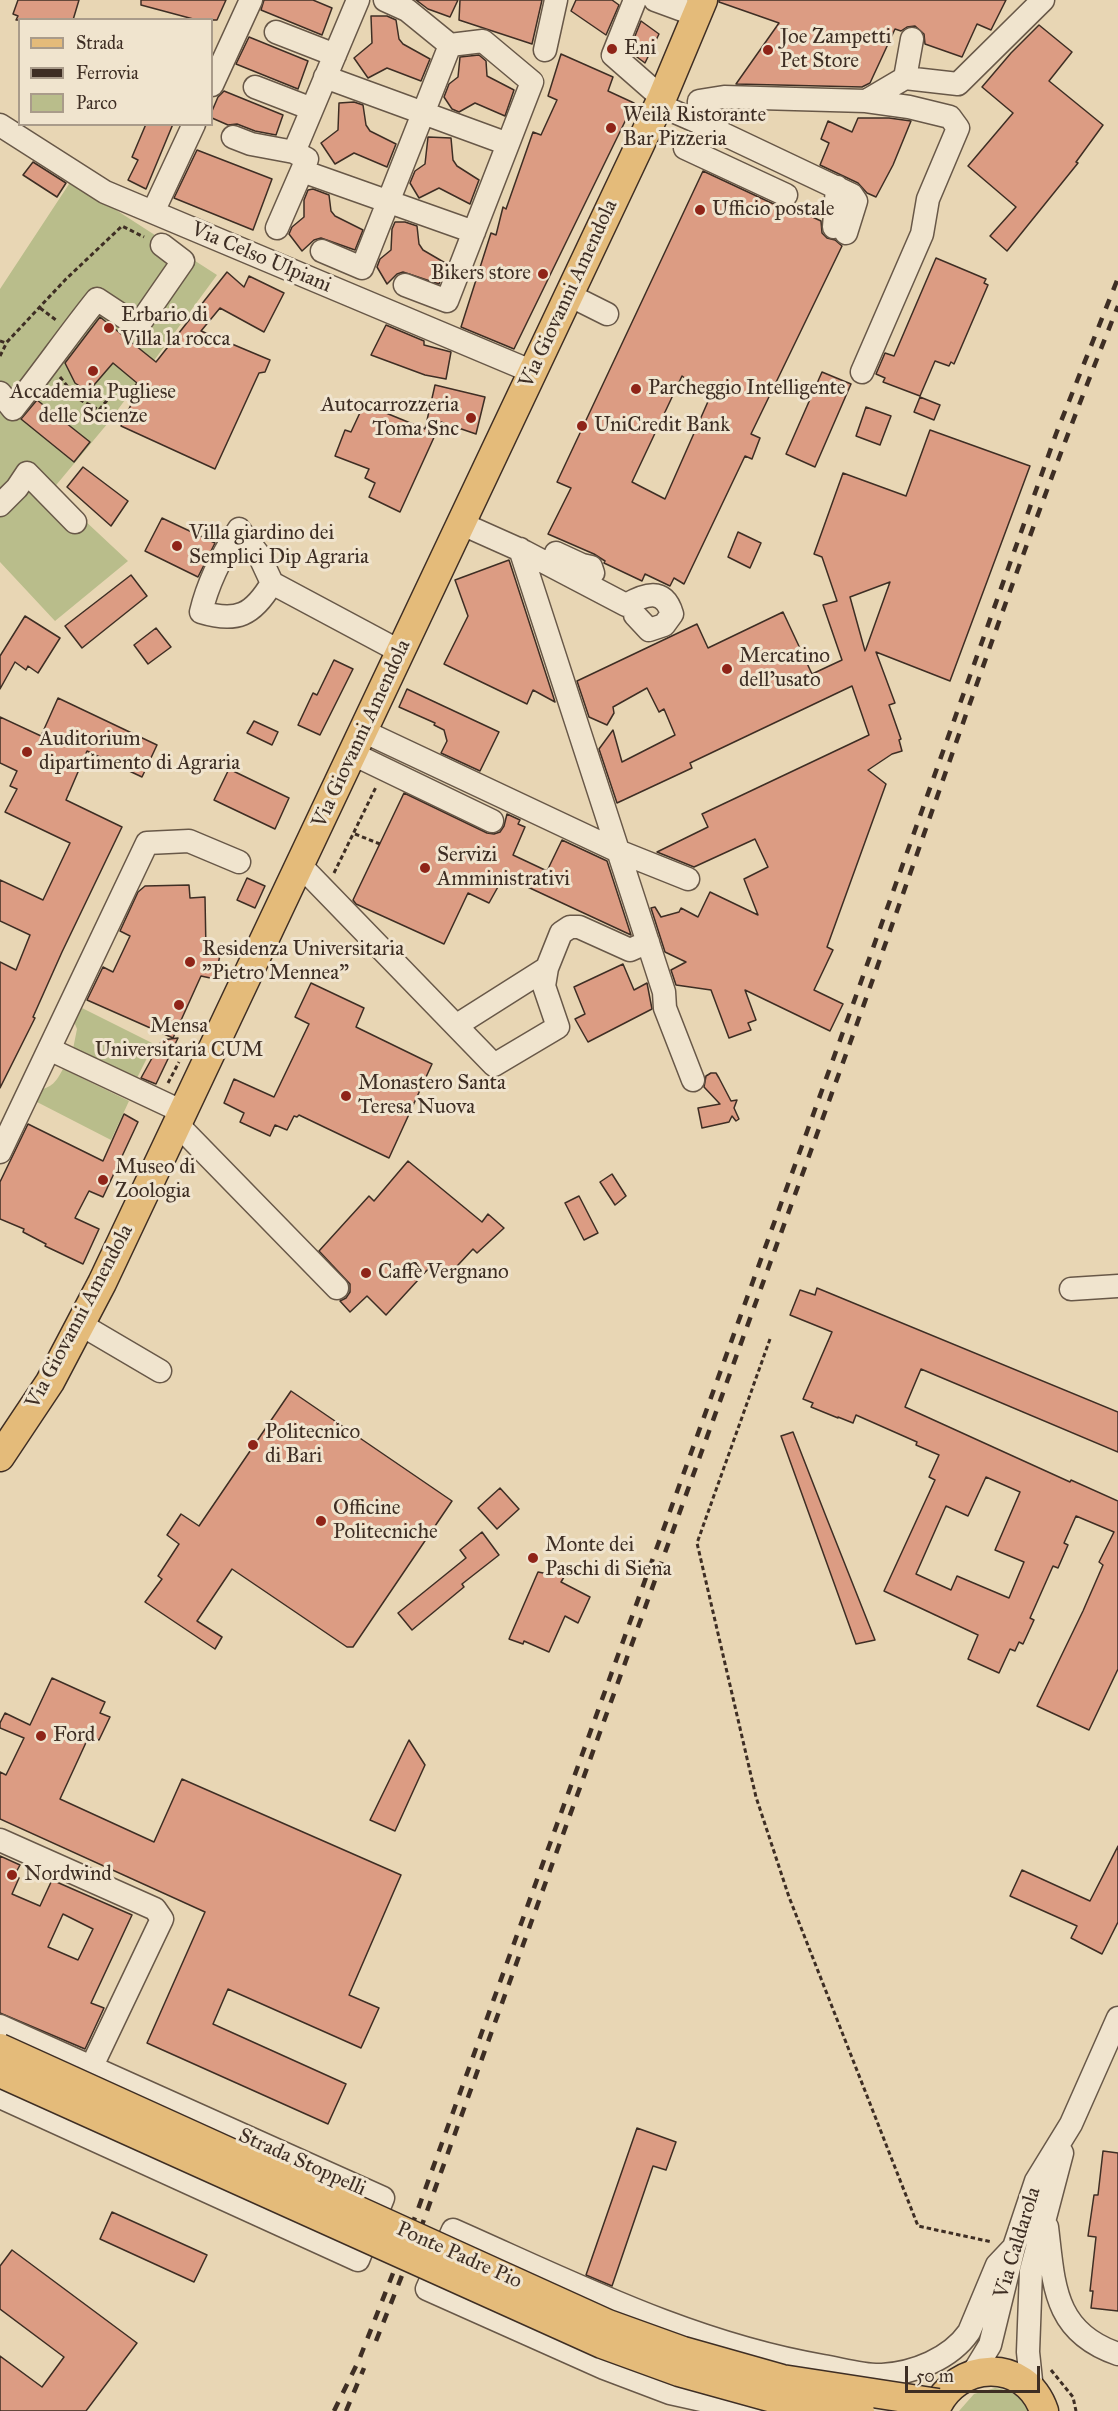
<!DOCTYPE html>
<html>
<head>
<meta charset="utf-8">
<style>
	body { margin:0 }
	#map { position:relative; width:1118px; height:2411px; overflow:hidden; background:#e8d6b4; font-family:"IM FELL Great Primer",serif }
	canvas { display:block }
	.legend { position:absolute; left:18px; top:18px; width:195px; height:108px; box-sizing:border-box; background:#f0e4ce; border:2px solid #a99b8a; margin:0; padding:8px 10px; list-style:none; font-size:18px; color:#3e2e24 }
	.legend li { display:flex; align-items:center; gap:12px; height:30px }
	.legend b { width:30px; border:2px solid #a99b8a }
	.scale { position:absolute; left:905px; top:2366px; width:135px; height:27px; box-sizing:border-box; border:3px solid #3e2e24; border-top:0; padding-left:8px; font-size:18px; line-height:21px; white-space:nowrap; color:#3e2e24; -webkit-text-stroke:4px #f0e4ce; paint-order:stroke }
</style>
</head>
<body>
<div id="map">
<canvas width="1118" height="2411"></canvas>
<ul class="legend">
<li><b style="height:8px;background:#e4bb7a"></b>Strada</li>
<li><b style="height:8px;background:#3e2e24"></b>Ferrovia</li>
<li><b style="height:16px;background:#b9bd8b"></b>Parco</li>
</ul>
<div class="scale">50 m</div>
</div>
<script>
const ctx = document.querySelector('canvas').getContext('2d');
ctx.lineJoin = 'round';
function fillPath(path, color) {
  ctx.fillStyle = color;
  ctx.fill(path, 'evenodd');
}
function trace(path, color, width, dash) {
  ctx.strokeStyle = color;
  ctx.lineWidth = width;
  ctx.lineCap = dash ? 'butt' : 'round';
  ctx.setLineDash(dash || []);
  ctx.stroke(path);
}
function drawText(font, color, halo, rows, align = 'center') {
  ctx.font = font + ' "IM FELL Great Primer",serif';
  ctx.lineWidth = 6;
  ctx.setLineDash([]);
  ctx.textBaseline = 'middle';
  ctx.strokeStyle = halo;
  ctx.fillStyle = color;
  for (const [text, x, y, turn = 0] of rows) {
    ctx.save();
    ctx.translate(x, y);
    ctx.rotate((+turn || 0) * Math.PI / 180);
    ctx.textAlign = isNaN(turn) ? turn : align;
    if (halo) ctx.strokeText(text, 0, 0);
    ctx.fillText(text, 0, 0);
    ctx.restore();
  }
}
fillPath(new Path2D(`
	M71,181L217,275L108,423L52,490L128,561L55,621L0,562V289Z
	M80,1007L154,1044L136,1080L73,1049L77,1029L73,1019Z
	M63,1069L129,1101L111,1140L37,1102V1090C52,1088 56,1082 63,1069Z
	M995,2388C1012,2390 1021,2397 1031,2411H959L974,2394Z`), '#b9bd8b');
const building = new Path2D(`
	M18,0H79L73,20H16L18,16L13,14Z
	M141,0H226L217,20H197L141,5Z
	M264,0H313L332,8L322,35L261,10Z
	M416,0H458L450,17L428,9Z
	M460,0H542L532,44L459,20Z
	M576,0H612L619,5L606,35L571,11Z
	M719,0H1006L991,30L977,24L962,57L925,44L924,34L915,26L907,27L901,31L895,29L870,83L862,87L736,84L779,23L719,2Z
	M371,16H387L396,20L399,39L403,44L430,59L421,81L387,68L368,78L354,58L372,43Z
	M641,21L659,34L645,63L629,51Z
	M1039,25L1072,52L1049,81L1103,125L1076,162L1078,163L1007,251L990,236L1016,207L968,166L1013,113L982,87L1011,53Z
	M249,37L308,61L298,89L236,64Z
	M561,54L613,77L608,91L634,103L514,349L461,327L491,233L496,235L503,207L506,209L533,132L541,135L557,100L548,96Z
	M479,55L486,61L487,76L514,90L505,116L475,103L459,112L452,109L444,97L449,84L458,77L460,57Z
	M224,91L283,115L276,135L255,131L237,124L228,125L212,118V111L218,97Z
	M354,102L363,105L366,125L370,131L396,144L387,167L354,153L335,164L321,143L338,130L339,103Z
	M858,118H889L911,121L893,165L876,197L867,193L858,183L820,165L829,143L821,139L828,121L852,132Z
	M146,124H173L146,189L128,180L138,160L132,157Z
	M428,137L451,138L453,160L457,166L479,180L470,204L439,188L419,198L410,183L415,171L425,164Z
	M197,150L272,179L253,230L174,198Z
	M33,162L66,183L57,197L23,175Z
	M703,171L780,207H791L821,221L822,233L827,238L835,240L842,246L751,434L760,438L752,459L745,456L684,584L674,578L670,586L645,574L642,581L604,563L605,561L594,554L548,534L571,488L557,482ZM682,376L710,397L665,499L632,482Z
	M313,189L329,195L331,211L335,216L363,230L355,250L321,238L314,240L302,251L289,234L292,227L304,217V200L308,190Z
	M395,222H405L417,226L419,244L423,250L447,264L439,284L403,272L397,274L387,284L377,267L380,259L391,250L392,229Z
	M936,258L986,279L984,283L988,285L954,364L951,362L949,366L935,361L920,396L883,382L885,378L876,374L885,353L894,356Z
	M227,272L244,287L249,276L284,293L264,332L220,308L201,331L270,360L265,372L259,373L215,469L121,426L136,394L131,391L137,383L113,363L94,385L87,387H81L75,383L65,363L100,317L156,362Z
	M386,325L424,341V345L451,352L446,379L425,375L371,355Z
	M822,372L851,384L815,467L786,454Z
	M435,385L485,397L476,434L441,422L400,512L369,497L375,483L365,478L369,469L335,456L345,430L351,432L364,404L425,429Z
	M920,397L940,405L934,420L914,412Z
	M37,400L90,442L74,462L21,419Z
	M866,407L891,416L880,445L856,436Z
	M930,430L1030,466L950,681L876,652L895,703L889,705L901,739L899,740L902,751L892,754L868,770L886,784L827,947L833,950L814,990L843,1004L830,1031L745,990L756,1020L748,1023L751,1030L729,1038L711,990L676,985L671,970L686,962L665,952L651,908L655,907L661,917L679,912L681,908L698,917L710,892L758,915L744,879L768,867L755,839L694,867L657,852L708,827L702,814L869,735L852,686L690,763L692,768L617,803L599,749L613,730L622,762L675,735L664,709L659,712L647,688L613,707L614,713L607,725L589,717L577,681L697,624L708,648L783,612L812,674L842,660L823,605L837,601L822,557L814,554L843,473L906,496ZM890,582L866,649L865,651L850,597Z
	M83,467L128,501L111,526L67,487Z
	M162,518L215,543L198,577L145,551Z
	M738,532L761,543L750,568L728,557Z
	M509,560L555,702L533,690L527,704L444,664L468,616L455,580Z
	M131,575L147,596L82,648L65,626Z
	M25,616L60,638L38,673L28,666L26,670L15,662L0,689V656Z
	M156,628L171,647L148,664L134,645Z
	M334,660L353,669L320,735L298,725L313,693L317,695Z
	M407,689L499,732L480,771L441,753L447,741L444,730L434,725L435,723L399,707Z
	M58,698L157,745L142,777L87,751L66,800L122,827L62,952L33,1017L35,1018L0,1088V962L16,970L30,935L0,921V880L43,900L70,843L5,812L17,789L10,786L17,771L0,763V717L41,736Z
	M254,721L278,732L272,745L247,733Z
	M229,769L289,798L275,829L214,800Z
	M404,793L487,833L494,834L500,832L504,826L507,814L520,820L518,824L525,827L513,855L547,871L562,840L607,861L631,935L504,876L489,903L468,893L444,944L356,904L353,900Z
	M247,878L265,886L255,908L237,900Z
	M189,885L190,898L205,897L206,951L220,955L215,979L201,976L173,1038L87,1000L103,967L113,972L130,936L120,931L138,892L145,886Z
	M623,964L634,990L647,983L652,1009L588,1042L575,1019L585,1014L574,987Z
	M311,983L364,1008L356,1027L432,1064L389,1158L299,1115L297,1117L294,1116L287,1130L275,1125L270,1136L240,1122L244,1113L224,1103L234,1079L274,1097L309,1024L295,1017Z
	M178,1038L156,1084L141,1078L162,1040Z
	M711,1073H716L719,1078L731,1101L737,1100L734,1108L739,1119L736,1121L732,1116L729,1122L702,1128L698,1108L720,1104L704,1087L706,1076Z
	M124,1114L138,1122L103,1197L89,1191L75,1218L99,1229L83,1264L45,1246L46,1244L23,1232L24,1229L0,1219V1182L28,1124L103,1161Z
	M408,1161L482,1222L488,1214L504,1228L477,1253L473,1249L444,1280L429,1268L386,1315L367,1296L350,1312L340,1301L346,1298L350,1292V1284L319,1251L369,1196L374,1201Z
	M612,1174L626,1196L615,1205L600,1182Z
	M579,1196L598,1233L584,1240L565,1203Z
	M817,1288L1118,1412V1452L921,1369L905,1407L1070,1482L1071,1480L1118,1501V1669L1089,1730L1037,1706L1083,1611L1103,1565L1099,1562L1114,1532L1076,1516L1064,1543L1068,1545L1058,1568L1053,1566L1030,1618L1034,1620L1023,1644L1019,1642L1015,1651L1010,1649L999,1673L968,1659L978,1635L884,1591L935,1480L929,1477L939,1455L916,1445L917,1442L856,1415L853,1423L838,1417V1418L811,1407L813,1403L803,1399L832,1332L790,1315L800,1290L815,1295ZM986,1477L1020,1492L995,1550L1024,1562L1009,1598L957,1576L951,1590L916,1574L946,1506L968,1516Z
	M291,1391L452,1501L353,1647H347L232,1569L197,1621L222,1637L215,1649L145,1602L162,1579L158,1576L179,1544L167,1535L181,1514L199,1526Z
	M793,1432L825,1514L875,1640L856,1644L781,1436Z
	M500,1488L519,1509L497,1529L478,1508Z
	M482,1532L499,1555L462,1584L464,1587L412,1630L398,1613L466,1558L460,1550Z
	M538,1572L564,1577L561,1582L590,1597L578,1623L565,1616L549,1652L524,1641L523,1644L509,1639Z
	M52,1678L105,1702L100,1713L110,1717L99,1740L89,1736L60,1799L154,1842L182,1779L401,1875L349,1995L379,2008L361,2048L228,1989L213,2024L346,2084L328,2124L147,2043L205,1912L0,1819V1772L6,1775L24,1738L0,1728V1723L5,1713L30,1725Z
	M409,1740L425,1765L395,1831L370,1820Z
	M1118,1846V1922L1102,1954L1071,1938L1077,1926L1010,1896L1022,1870L1090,1901Z
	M0,1856L20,1865L14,1876L19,1878L12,1894L40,1906L52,1880L132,1915L91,2003L104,2008L85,2049L0,2013ZM63,1914L93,1929L78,1960L48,1947Z
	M637,2128L676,2142L666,2170L653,2166L612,2286L586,2275Z
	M1103,2151L1118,2153V2311L1091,2308L1093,2291H1090L1096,2237L1088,2236L1094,2195H1098Z
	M112,2212L207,2255L194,2282L100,2239Z
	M12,2250L137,2343L86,2411H0V2356L42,2387L64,2357L0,2309V2266Z`);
fillPath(building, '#dc9c83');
trace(building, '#3e2e24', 1.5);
const minor = new Path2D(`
	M385,0L407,10L450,45L483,41L532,82L508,144
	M635,0L613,55L662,98
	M655,0L696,15
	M276,32L335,55
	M545,50L556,0
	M325,77L508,144L447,301L405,285
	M905,78L958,84L1043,0
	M212,85L251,0
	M255,87L312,109
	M866,101L905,78L912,39
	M659,105L698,122L699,101L724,97L866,101L909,107L950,117L958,128L928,199L922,234L862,372
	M698,122L852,195L856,201L846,233
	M0,125L105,192L533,372
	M233,137L251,144L294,152
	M685,148L786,195
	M302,171L474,232
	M153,212L194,124
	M834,227L837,187
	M277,228L307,159L294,152L358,0
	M322,251L362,268L450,45
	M569,295L607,314
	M0,393L13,409C42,373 68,335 97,299L138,326L183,261L162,245
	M0,505L17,488L27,473L75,522
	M460,523L525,552L626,605C645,594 664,587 672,614L664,625L649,630L635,615
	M520,549L664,992L665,1008L693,1080
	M556,553L582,565L591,567L593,573L587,579L580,580
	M272,583C253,615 237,623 201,612C208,582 222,555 239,529L259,555L272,583L401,652
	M363,731L618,851L688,879
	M353,754L492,821
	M300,865L494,1065L558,1027L544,986L547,968L561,933L570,927H579L630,950L648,942
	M457,1025L547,968
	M49,1049L183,1112
	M177,1124L337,1288
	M0,1152L147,843L189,841L239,862
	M1071,1289L1118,1286
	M80,1324L160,1371
	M0,1840L155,1909L162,1919L91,2068
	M0,2026L383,2198L358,2260L0,2097
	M1047,2227C1054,2284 1053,2332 1118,2354
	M973,2373L990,2345L1014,2247L1036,2181L1071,2124L1118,2018
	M1032,2390L1028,2352L1031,2271L1062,2153
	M751,2411L670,2393L604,2368L427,2289L453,2230C573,2283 693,2344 823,2366C841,2369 864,2376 882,2375C914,2373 950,2359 969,2332L997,2265L1014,2247`);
const major = new Path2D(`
	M0,1457L50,1382L102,1283L662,98L703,0
	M935,2411C955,2360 1026,2357 1044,2411`);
trace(minor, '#685848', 25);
trace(major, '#3e2e24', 31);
trace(new Path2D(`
	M40,308L56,320
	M0,341L6,343L66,279L122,226L144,237
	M0,356L6,344
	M60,377L77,398L99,410L118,387
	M355,834L380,844
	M334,873L376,787
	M168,1083L179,1062
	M770,1339L697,1543L756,1797L789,1897L918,2226L992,2242
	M1051,2370L1073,2397L1076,2411`), '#3e2e24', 3, [4.5, 3]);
trace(minor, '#f0e4ce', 22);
trace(major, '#e4bb7a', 28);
trace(new Path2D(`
	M376,2341L422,2225C561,1839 701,1453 841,1068C933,814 1017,557 1118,306
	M334,2411L359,2360L417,2212L852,1007L1056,434L1118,278
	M346,2411L364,2368`), '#3e2e24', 4.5, [10, 10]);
const majorBridge = new Path2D(`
	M0,2048L608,2324L683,2351L782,2379L938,2403
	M0,2073L602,2344L679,2372L780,2400L860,2411`);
trace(majorBridge, '#3e2e24', 31, []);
trace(majorBridge, '#e4bb7a', 28);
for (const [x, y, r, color] of [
	[612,49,6,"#8f2418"],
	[768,50,6,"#8f2418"],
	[611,128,6,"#8f2418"],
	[700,210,6,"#8f2418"],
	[543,274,6,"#8f2418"],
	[109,328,6,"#8f2418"],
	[93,371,6,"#8f2418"],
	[636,389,6,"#8f2418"],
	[471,418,6,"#8f2418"],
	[582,426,6,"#8f2418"],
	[177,546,6,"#8f2418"],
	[727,669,6,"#8f2418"],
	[27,752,6,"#8f2418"],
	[425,868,6,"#8f2418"],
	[190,962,6,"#8f2418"],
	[179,1005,6,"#8f2418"],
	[346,1096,6,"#8f2418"],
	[103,1180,6,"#8f2418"],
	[366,1273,6,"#8f2418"],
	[253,1445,6,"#8f2418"],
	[321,1521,6,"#8f2418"],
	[533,1558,6,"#8f2418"],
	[41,1736,6,"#8f2418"],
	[12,1875,6,"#8f2418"]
]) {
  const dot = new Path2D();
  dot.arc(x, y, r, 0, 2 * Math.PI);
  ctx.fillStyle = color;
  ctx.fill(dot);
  trace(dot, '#f0e4ce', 2);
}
drawText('21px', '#3e2e24', '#f0e4ce', [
	["Joe Zampetti",780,38],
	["Pet Store",780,62],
	["Eni",624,49],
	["Weilà Ristorante",623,116],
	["Bar Pizzeria",623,140],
	["Ufficio postale",712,210],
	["Bikers store",531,274,"right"],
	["Erbario di",121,316],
	["Villa la rocca",121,340],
	["Parcheggio Intelligente",648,389],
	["Accademia Pugliese",93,393,"center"],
	["delle Scienze",93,417,"center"],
	["Autocarrozzeria",459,406,"right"],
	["Toma Snc",459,430,"right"],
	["UniCredit Bank",594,426],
	["Villa giardino dei",189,534],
	["Semplici Dip Agraria",189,558],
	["Mercatino",739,657],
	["dell'usato",739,681],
	["Auditorium",39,740],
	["dipartimento di Agraria",39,764],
	["Servizi",437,856],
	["Amministrativi",437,880],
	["Residenza Universitaria",202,950],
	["\"Pietro Mennea\"",202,974],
	["Mensa",179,1027,"center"],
	["Universitaria CUM",179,1051,"center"],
	["Monastero Santa",358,1084],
	["Teresa Nuova",358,1108],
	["Museo di",115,1168],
	["Zoologia",115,1192],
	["Caffè Vergnano",378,1273],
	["Politecnico",265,1433],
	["di Bari",265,1457],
	["Officine",333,1509],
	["Politecniche",333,1533],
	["Monte dei",545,1546],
	["Paschi di Siena",545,1570],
	["Ford",53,1736],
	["Nordwind",24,1875]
], 'left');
drawText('21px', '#3e2e24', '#f0e4ce', [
	["Via Celso Ulpiani",261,258,23],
	["Via Giovanni Amendola",569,294,-65],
	["Via Giovanni Amendola",362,734,-65],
	["Via Giovanni Amendola",80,1317,-62],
	["Strada Stoppelli",302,2163,24],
	["Via Caldarola",1018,2243,-73],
	["Ponte Padre Pio",459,2256,24]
]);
</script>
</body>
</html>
